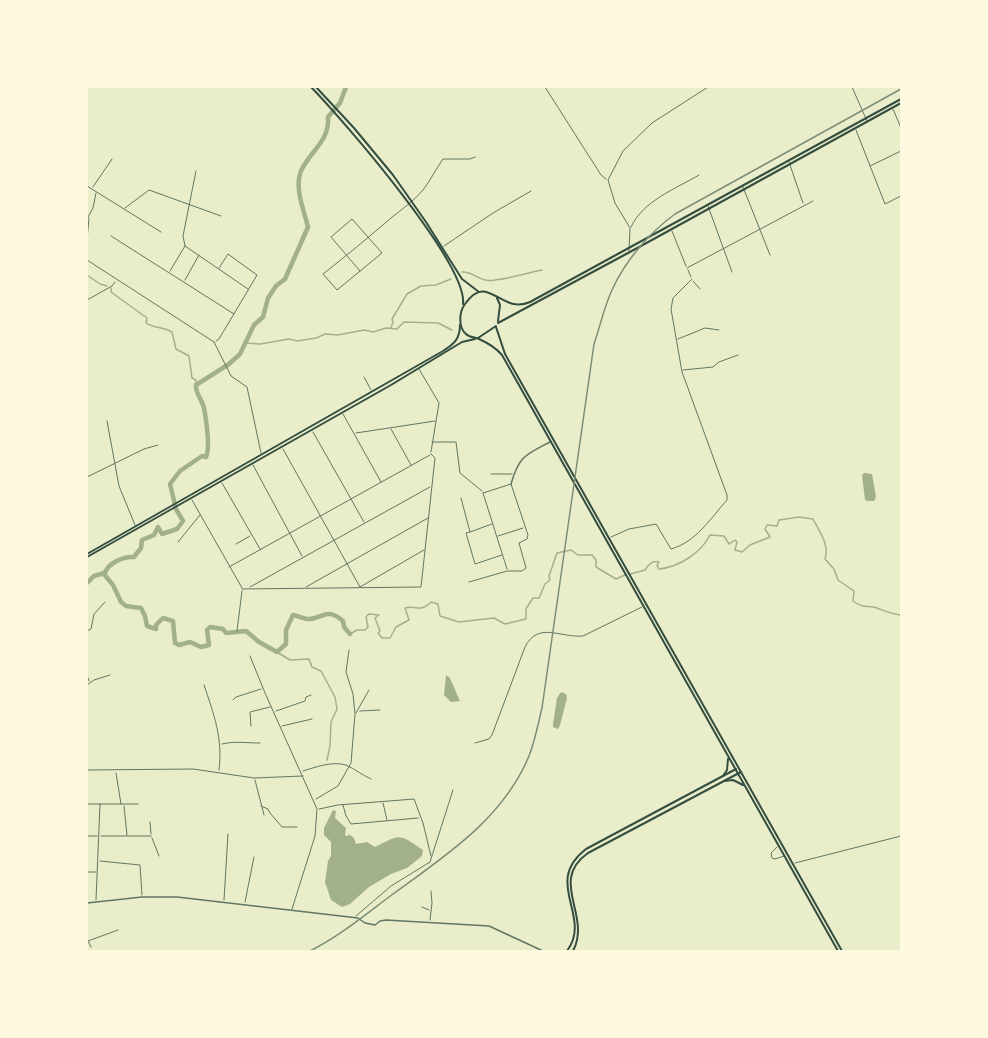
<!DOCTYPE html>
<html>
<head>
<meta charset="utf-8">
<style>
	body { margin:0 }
	#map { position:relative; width:988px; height:1038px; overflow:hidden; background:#e9edc9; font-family:"IBM Plex Sans",sans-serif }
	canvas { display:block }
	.frame { position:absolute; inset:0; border:88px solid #fefae0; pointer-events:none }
</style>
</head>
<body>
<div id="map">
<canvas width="988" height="1038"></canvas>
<div class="frame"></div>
</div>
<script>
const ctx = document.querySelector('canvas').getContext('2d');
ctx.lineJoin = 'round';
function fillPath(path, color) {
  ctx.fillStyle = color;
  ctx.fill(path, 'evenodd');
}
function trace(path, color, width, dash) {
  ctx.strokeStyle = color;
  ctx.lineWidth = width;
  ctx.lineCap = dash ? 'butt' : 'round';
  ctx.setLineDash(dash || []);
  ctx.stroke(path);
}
fillPath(new Path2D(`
	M864,473L872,474L876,497L874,501H868L865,500L862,475Z
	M446,675L450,678L460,701L451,702L444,695Z
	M561,692L566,694L567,698L560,725L558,729L553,727V724L557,698Z
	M333,810L336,811L335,818L346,828L345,836L350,835L354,838L356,844L367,842L375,847C401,834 398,833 423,850L422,856L407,868L391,874L369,887L350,904L342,907L331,900L325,882L328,861L331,856V842L324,835V828Z`), '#a3b18a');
trace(new Path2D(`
	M462,272C471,271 476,278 485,280C496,283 529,272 542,270
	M87,275L100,284L107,286
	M111,288V292L147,318L146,323C153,328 163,327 172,332L176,349L189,356L192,378L196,380V385
	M391,328L393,322L392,319L407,294L421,286L436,285L451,279
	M245,343L260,344L289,339L297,341L316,338L325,334L338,335L364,330L373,332L386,328L397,329L404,322L438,323L452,330
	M630,574L645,570C648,565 653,560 659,562L657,565L659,569C679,567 701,553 710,535L724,536L729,544L735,540L737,542L735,550L742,552L750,545L770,537L765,529L767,525L777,526L779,520L799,517L813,519C819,531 830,545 825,559L834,569L838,580L854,591L853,601C864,609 867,605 877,608C885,611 891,614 901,615
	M350,634L357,630H365L368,627L366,617L369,614L379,615L375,618L380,631L378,633L382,638H390L396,627L409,620L405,608C417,605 420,613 431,602L438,604L440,616L459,622L494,618L505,624L526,619V609L533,598H539L545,584L550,580L549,576L557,553L571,550L578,555H592L596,560V567L616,579L625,575
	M277,652L290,660L309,659L312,667L321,671L335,697L337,709L331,722L330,746L327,760`), '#a3b18a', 1.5);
trace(new Path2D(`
	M103,573L113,585L121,602L126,606L141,608L145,616L147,626L156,629V625L163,618L173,621L175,643L179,645L190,642L201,647L209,645L207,630L210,627L223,629L226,633L246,631L259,642L277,652L286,644V630L293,615C297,616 303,618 307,619C323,620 325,606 343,621L344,627L350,634
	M87,583L94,576L105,573C108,563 124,556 134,557L141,548L142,540L154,535L158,527L162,534L177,529L183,521L176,509L170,484L180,471L202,456L206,457C211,446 206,420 204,408C202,399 195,393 196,385L229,364L240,354L254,325L263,317L268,298L276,286L285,279L308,227C304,210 294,188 301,171C310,151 330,141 328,117L340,103L346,87`), '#a3b18a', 4.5);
trace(new Path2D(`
	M545,87L601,175L606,179
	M852,87L867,121
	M893,109L901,128
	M856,130L885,204L901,196
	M789,162L803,203
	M870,166L901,151
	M196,171L183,236L185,246L248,289
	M87,186L161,232
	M93,187L112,159
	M743,187L770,255
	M708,206L732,272
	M125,208L149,190L221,216
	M87,219L93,208L96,193
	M631,227C643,201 675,189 699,175
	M672,231L686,266
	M111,236L234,314
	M87,240L89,218
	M444,246L493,213L531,191
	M629,251L630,228L615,203L608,180L623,151L652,123L708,87
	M87,260L214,342
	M687,268L813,201
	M688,270L691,277
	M170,271L185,246
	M360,271L331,237L352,219L382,253L337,290L323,274C346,256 369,237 391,218C402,209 414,201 423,190C430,181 436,169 443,159H470L475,157
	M185,280L199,255
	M693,281L700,289
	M87,300L112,286L115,282
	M900,327L901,326
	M678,339L705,328L719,330
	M216,341L219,339L257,275L228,254L219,268
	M214,342L231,376L247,387L261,453
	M419,369L439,403L431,452
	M683,370L713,367L719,362L738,355
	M364,377L371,390
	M343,414L381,482
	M107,421L119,486L135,525
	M391,429L411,465
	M313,432L364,522
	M356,433L435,421
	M432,442H456L460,473L482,491
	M283,449L360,587
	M253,465L302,556
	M491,474H512
	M87,477L144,449L158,445
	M222,483L260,549
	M483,493L507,569
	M461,498L470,532L466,533L475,564L502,555
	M192,500L242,588
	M470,532L492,524
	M498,536L523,528
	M611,537L629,529L656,524L671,549C696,542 710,519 727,500V495L682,372L671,309L673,298L692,279
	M178,542L200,515
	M236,544L250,536
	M229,567L430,455
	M469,582L507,571H522L526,568L519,543L527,539L528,535L511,484L483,493
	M250,587L430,487
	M306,587L428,518
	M360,587L424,550
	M242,589L421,587L435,458L431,454
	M87,631L91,629L94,614L105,602
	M237,631L242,591
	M250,656L265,693L317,809L315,836L292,909
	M87,675L89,681
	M87,685L94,680L110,675
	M204,685C214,715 223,738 219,770
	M233,700L236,697L261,689
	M276,711L305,701L306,697L311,695
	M360,711L380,710
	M356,713L369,690
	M251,726L250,712L270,707
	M282,726L312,719
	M475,743L489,739L492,735L525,647C538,621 560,638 583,636L642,607
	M222,744C233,741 247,743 260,743
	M87,770L193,769L254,778L303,776
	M303,771C316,767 332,761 346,765C355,769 362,775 371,779
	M116,773L121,804
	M255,780L264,815
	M316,799L338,786L351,763L355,714L353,694L346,672L349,650
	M383,803L387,820
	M87,804H138
	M343,805L346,816L351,824L418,818
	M124,806L127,835
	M261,806L268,809L270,813L282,827H297
	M319,809L338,805L414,799L423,823L431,856
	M150,822L151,834
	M87,836H97
	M101,836H151
	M152,838L159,856
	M777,847L771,853L772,858L775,859L784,856
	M100,861L140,865L142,895
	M795,863L901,836
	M87,872H96
	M96,900L100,804
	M224,900L228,834
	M245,902L254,857
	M422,907L429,910
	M356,916L391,886L430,862L453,790
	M430,920L432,903L431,891
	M87,939L91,947
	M88,941L118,930`), '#617663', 1);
trace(new Path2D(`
	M511,484C519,456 525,455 550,442
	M87,903L142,897H177L358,918L365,923L375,925L380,921L386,920L489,926L543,951`), '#617663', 1.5);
trace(new Path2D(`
	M87,554L443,351C454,344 460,339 460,325
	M87,557L391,385L462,342L475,339
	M567,951C593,916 542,883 586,849L736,769
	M573,951C592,915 548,881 588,853L741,772`), '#344e41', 2);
trace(new Path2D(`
	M311,87C343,120 468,264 463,304
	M316,87L354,128L393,175L426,222L462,279L479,292
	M497,298L500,305L498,321
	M498,323L641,246L901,103
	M496,327L505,354L842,951
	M478,338L496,326
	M723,776L727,770L728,759
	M724,781L733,780L743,785
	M838,951L502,355C496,348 488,343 479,339C475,337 470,338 466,334C458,327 459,312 465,304C488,271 500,315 530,302L901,99`), '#344e41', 2);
trace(new Path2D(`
	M310,951C340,936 366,914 393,894C445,856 503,819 529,756C535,741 538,724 542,708L594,344C600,327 604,307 612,290C625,261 649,233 675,214L901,89`), '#7c8e77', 1.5);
</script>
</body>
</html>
